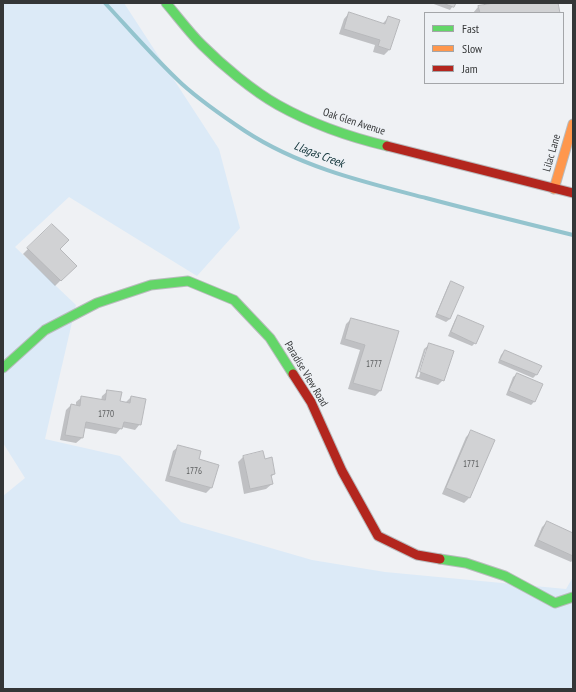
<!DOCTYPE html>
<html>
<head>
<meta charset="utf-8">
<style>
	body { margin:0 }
	#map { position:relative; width:576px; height:692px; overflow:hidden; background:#eff1f4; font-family:"PT Sans Narrow",sans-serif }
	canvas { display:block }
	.frame { position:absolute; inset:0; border:4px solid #343637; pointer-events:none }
	.legend { position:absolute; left:424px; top:12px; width:140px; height:72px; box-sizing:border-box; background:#eef1f5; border:1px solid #a4a6a9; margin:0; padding:5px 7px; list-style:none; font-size:12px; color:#343637 }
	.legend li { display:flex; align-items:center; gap:8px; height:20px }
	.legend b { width:20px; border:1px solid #a4a6a9 }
</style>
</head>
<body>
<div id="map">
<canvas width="576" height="692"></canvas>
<div class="frame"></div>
<ul class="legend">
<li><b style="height:5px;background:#63d668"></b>Fast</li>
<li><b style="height:5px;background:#ff974d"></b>Slow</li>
<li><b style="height:5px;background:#b3261e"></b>Jam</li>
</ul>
</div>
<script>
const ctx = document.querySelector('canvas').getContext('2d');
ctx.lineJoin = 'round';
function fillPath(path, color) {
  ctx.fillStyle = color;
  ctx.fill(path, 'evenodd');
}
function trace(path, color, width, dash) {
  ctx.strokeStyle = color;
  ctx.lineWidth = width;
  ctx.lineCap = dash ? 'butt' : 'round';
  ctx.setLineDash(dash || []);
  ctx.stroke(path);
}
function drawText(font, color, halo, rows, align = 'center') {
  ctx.font = font + ' "PT Sans Narrow",sans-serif';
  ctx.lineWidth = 3.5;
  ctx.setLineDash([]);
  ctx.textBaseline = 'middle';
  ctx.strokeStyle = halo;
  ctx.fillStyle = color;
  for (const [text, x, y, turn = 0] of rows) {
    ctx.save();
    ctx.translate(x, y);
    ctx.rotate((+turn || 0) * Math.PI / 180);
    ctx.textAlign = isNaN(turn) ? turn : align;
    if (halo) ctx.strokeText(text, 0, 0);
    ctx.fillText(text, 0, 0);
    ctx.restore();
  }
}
fillPath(new Path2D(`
	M3,3H124L219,149L240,228L197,276L69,197L15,247L76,305L45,439L120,456L181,522L312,560L385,572L566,589L573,577V689H3V496L25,478L3,443Z`), '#dceaf7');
fillPath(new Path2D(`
	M431,3H455L450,10Z
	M499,3H557L559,13H473L478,7Z
	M349,13L382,24L388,18L398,21L389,50L384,55L373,52L375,45L339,34L344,19Z
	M52,225L59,249L75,266L55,286L23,254Z
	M451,282L450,319L446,322L435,317L448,286Z
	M458,316L475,343L472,346L448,336L455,320Z
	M351,319L397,332L380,391L375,396L348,389L360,350L340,344L346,324Z
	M430,344L443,380L438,385L415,378L424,349ZM426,349H428L419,377H417Z
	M505,351L540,366L536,375L533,378L498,363L501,355Z
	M517,374L542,384L534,402L531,405L506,395L513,377Z
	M108,391L119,402H126L131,397L140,424L135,430L122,427L116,434L84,428L82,438L76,443L60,440L66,410L71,405L76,406V402L82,397L101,401L102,396Z
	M472,431L494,441L469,498L464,503L442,494L466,437Z
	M179,446L197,460L211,488L206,493L165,481L173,451Z
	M262,452L264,460L274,474L270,478L272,484L266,489L244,494L238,462L243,457Z
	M547,522L573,534V560L571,562L534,546L542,527Z`), '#0003');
trace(new Path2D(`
	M105,3C131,31 155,59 182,84C202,102 224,117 245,131C300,167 364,182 426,198C475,211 524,223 573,235`), '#94c4ce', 4);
const building = new Path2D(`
	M443,3H456L454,7Z
	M494,3H558L560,13H480L478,6Z
	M349,12L385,24L388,16L400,20L390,50L378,46L380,40L344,29Z
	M52,224L69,240L60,249L77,266L61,281L27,248Z
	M451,281L464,287L450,319L437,314Z
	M458,315L484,326L476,344L451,332Z
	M351,318L399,331L381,391L353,383L365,345L345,339Z
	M429,343L454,351L444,381L420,372Z
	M505,350L542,366L537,375L500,360Z
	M517,373L543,384L535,402L509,391Z
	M107,390L122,392L120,401L130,403L131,396L146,399L141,425L124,422L122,429L86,422L83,438L65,435L71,404L80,406L81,396L105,400Z
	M471,430L495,440L470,498L446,488Z
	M178,445L201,451L199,459L219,465L212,488L169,476Z
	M263,451L265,459L272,457L275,474L271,475L273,484L250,489L243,456Z
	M547,521L573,533V556L538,540Z`);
fillPath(building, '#d1d2d4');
trace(building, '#b7b8bb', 1);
const fast = new Path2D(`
	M166,3C178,17 189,32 202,45C222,65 253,91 278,105C312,124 349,137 387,146
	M3,368L45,330L97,303L151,285L188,281L234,300L270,338L293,374
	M440,559L466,563L505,576L555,603L573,597`);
const slow = new Path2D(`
	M554,189L573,124`);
const jam = new Path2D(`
	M387,146L573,193
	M293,374L311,402L342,471L378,536L417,555L440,559`);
trace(fast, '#b9bbbd', 11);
trace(slow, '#b9bbbd', 11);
trace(jam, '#b9bbbd', 11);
trace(fast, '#63d668', 9);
trace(slow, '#ff974d', 9);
trace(jam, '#b3261e', 9);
drawText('9px', '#5b5d5e', null, [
	["1777",374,364],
	["1770",106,414],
	["1771",471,464],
	["1776",194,471]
]);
drawText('11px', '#343637', '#eef1f5', [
	["Oak Glen Avenue",354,122,18],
	["Lilac Lane",552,153,-74],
	["Paradise View Road",306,374,59]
]);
drawText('italic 12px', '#0d3035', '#eef1f5', [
	["Llagas Creek",319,155,21]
]);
</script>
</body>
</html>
